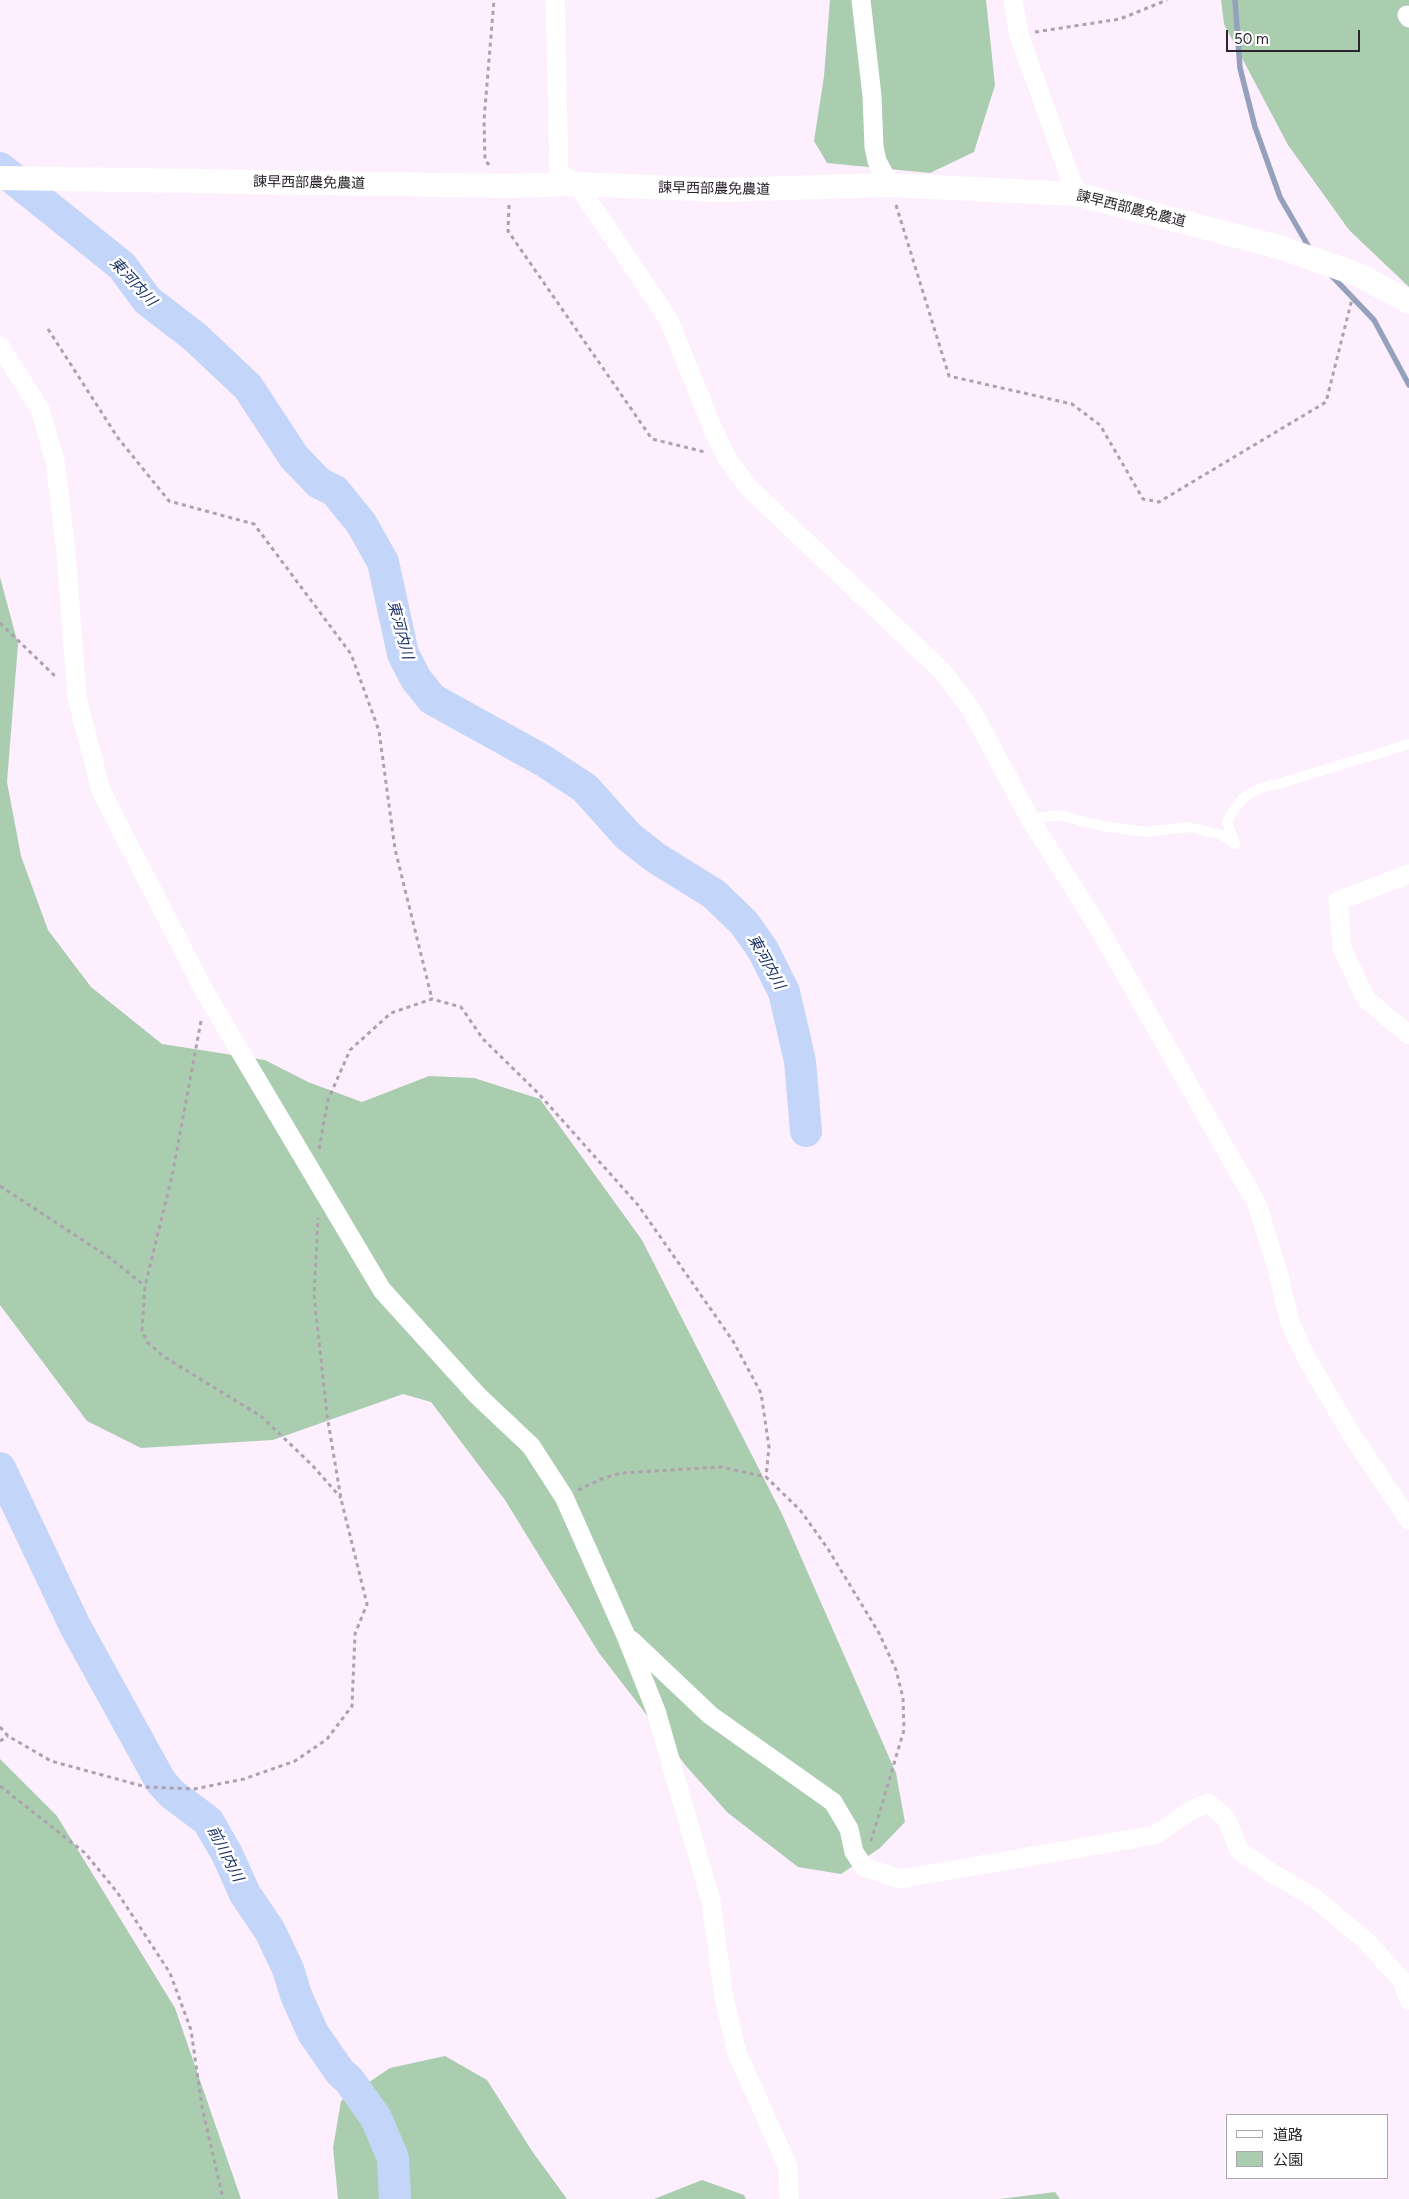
<!DOCTYPE html>
<html>
<head>
<meta charset="utf-8">
<style>
	body { margin:0 }
	#map { position:relative; width:1409px; height:2199px; overflow:hidden; background:#fdeffe; font-family:Figtree,"Noto Sans JP",sans-serif }
	canvas { display:block }
	.legend { position:absolute; left:1226px; top:2114px; width:162px; height:65px; box-sizing:border-box; background:#fff; border:1px solid #aaa7aa; margin:0; padding:6px 9px; list-style:none; font-size:15px; color:#2a242b }
	.legend li { display:flex; align-items:center; gap:10px; height:25px }
	.legend b { width:25px; border:1px solid #aaa7aa }
	.scale { position:absolute; left:1226px; top:30px; width:134px; height:22px; box-sizing:border-box; border:2px solid #2a242b; border-top:0; padding-left:6px; font-size:15px; line-height:18px; white-space:nowrap; color:#2a242b; -webkit-text-stroke:4px #fff; paint-order:stroke }
</style>
</head>
<body>
<div id="map">
<canvas width="1409" height="2199"></canvas>
<ul class="legend">
<li><b style="height:6px;background:#fff"></b>道路</li>
<li><b style="height:14px;background:#aacdb0"></b>公園</li>
</ul>
<div class="scale">50 m</div>
</div>
<script>
const ctx = document.querySelector('canvas').getContext('2d');
ctx.lineJoin = 'round';
function fillPath(path, color) {
  ctx.fillStyle = color;
  ctx.fill(path, 'evenodd');
}
function trace(path, color, width, dash) {
  ctx.strokeStyle = color;
  ctx.lineWidth = width;
  ctx.lineCap = dash ? 'butt' : 'round';
  ctx.setLineDash(dash || []);
  ctx.stroke(path);
}
function drawText(font, color, halo, rows, align = 'center') {
  ctx.font = font + ' Figtree,"Noto Sans JP",sans-serif';
  ctx.lineWidth = 5;
  ctx.setLineDash([]);
  ctx.textBaseline = 'middle';
  ctx.strokeStyle = halo;
  ctx.fillStyle = color;
  for (const [text, x, y, turn = 0] of rows) {
    ctx.save();
    ctx.translate(x, y);
    ctx.rotate((+turn || 0) * Math.PI / 180);
    ctx.textAlign = isNaN(turn) ? turn : align;
    if (halo) ctx.strokeText(text, 0, 0);
    ctx.fillText(text, 0, 0);
    ctx.restore();
  }
}
fillPath(new Path2D(`
	M830,0H986L995,85L974,152L930,173L827,163L814,141L824,76Z
	M1221,0H1409V287L1349,230L1288,145L1224,24Z
	M0,577L18,644L7,782L21,856L48,930L91,987L162,1044L265,1060L308,1082L362,1102L429,1076L474,1078L540,1099L642,1240L782,1514L896,1773L905,1822L880,1848L841,1874L798,1867L728,1813L686,1766L599,1653L505,1500L431,1402L403,1394L273,1440L141,1448L87,1421L0,1305Z
	M0,1759L57,1816L175,2008L241,2199H0Z
	M445,2056L487,2080L532,2151L567,2199H338L333,2148L341,2101L390,2068Z
	M702,2180L744,2195L746,2199H654Z
	M1055,2192L1060,2199H1000Z`), '#aacdb0');
trace(new Path2D(`
	M1235,0L1240,68L1255,127L1280,197L1310,249
	M1330,274L1374,320L1409,385`), '#95a1bc', 5.5);
trace(new Path2D(`
	M0,168L122,266L147,300L195,337L248,387L294,457L319,483L335,491L361,523L383,562L403,654L416,679L432,699L544,761L585,788L628,836L656,858L714,894L744,923L763,950L784,992L800,1061L806,1131
	M0,1468L75,1626L161,1782L172,1794L208,1821L227,1854L245,1894L270,1931L288,1969L296,1995L313,2033L340,2072L349,2080L376,2118L393,2158L395,2199`), '#c3d6fa', 32);
trace(new Path2D(`
	M1035,32L1120,19L1167,0
	M489,165L485,160L484,120L494,0
	M509,205L508,231L652,439L705,452
	M896,205L949,376L1072,404L1100,425L1143,499L1159,502L1326,402L1353,295
	M48,329L118,438L169,501L254,524L351,654L379,731L395,849L432,999
	M0,623L57,678
	M201,1021L172,1176L145,1286L142,1330L147,1342L163,1356L262,1417L312,1465L341,1498
	M319,1149L328,1100L350,1050L391,1013L432,999L461,1007L483,1039L538,1093L638,1205L733,1341L761,1393L769,1447L766,1477
	M0,1186L110,1258L145,1286
	M578,1490L601,1479L621,1473L721,1467L766,1477L800,1510L828,1549L879,1633L896,1670L903,1698L904,1730L871,1841
	M0,1727L8,1736L51,1761L146,1787L194,1789L244,1779L295,1761L327,1739L352,1706L355,1634L367,1604L341,1499L327,1415L314,1295L318,1218
	M0,1741L8,1736
	M0,1786L85,1853L117,1892L170,1973L191,2030L202,2107L223,2199`), '#aca1ad', 3, [4, 4]);
trace(new Path2D(`
	M1030,819L1059,815L1102,826L1145,832L1188,827L1222,835L1235,844
	M1235,844L1227,822C1240,796 1250,789 1278,784L1409,744`), '#fff', 10);
trace(new Path2D(`
	M555,0L559,173L577,184L669,320L713,429L727,458L747,486L943,672L971,709L1030,819L1097,925L1257,1204L1278,1272L1290,1323L1307,1359L1353,1437L1409,1520
	M861,0L872,96L874,147L877,161L890,185
	M1013,0L1019,35L1076,194
	M1407,15L1409,18
	M0,346L40,409L55,461L66,552L77,697L101,791L206,994L382,1290L478,1396L531,1446L564,1497L626,1636L656,1711L711,1901L724,1998L737,2053L788,2167L789,2199
	M1409,874L1338,901L1342,948L1366,999L1409,1035
	M631,1640L710,1715L833,1802L849,1829L854,1852L864,1867L900,1879L1155,1835L1190,1811L1208,1803L1226,1818L1239,1850L1273,1874L1312,1896L1365,1940L1401,1979L1409,2000`), '#fff', 19);
trace(new Path2D(`
	M0,178L510,186L577,184L720,190L890,185L1076,194L1279,247L1359,275L1409,302`), '#fff', 24);
drawText('14px', '#2a242b', '#fff', [
	["諫早西部農免農道",309,183,1],
	["諫早西部農免農道",714,189,1],
	["諫早西部農免農道",1131,209,14]
]);
drawText('italic 15px', '#1a3267', '#fff', [
	["東河内川",133,282,47],
	["東河内川",400,630,75],
	["東河内川",766,962,61],
	["前川内川",225,1854,63]
]);
</script>
</body>
</html>
